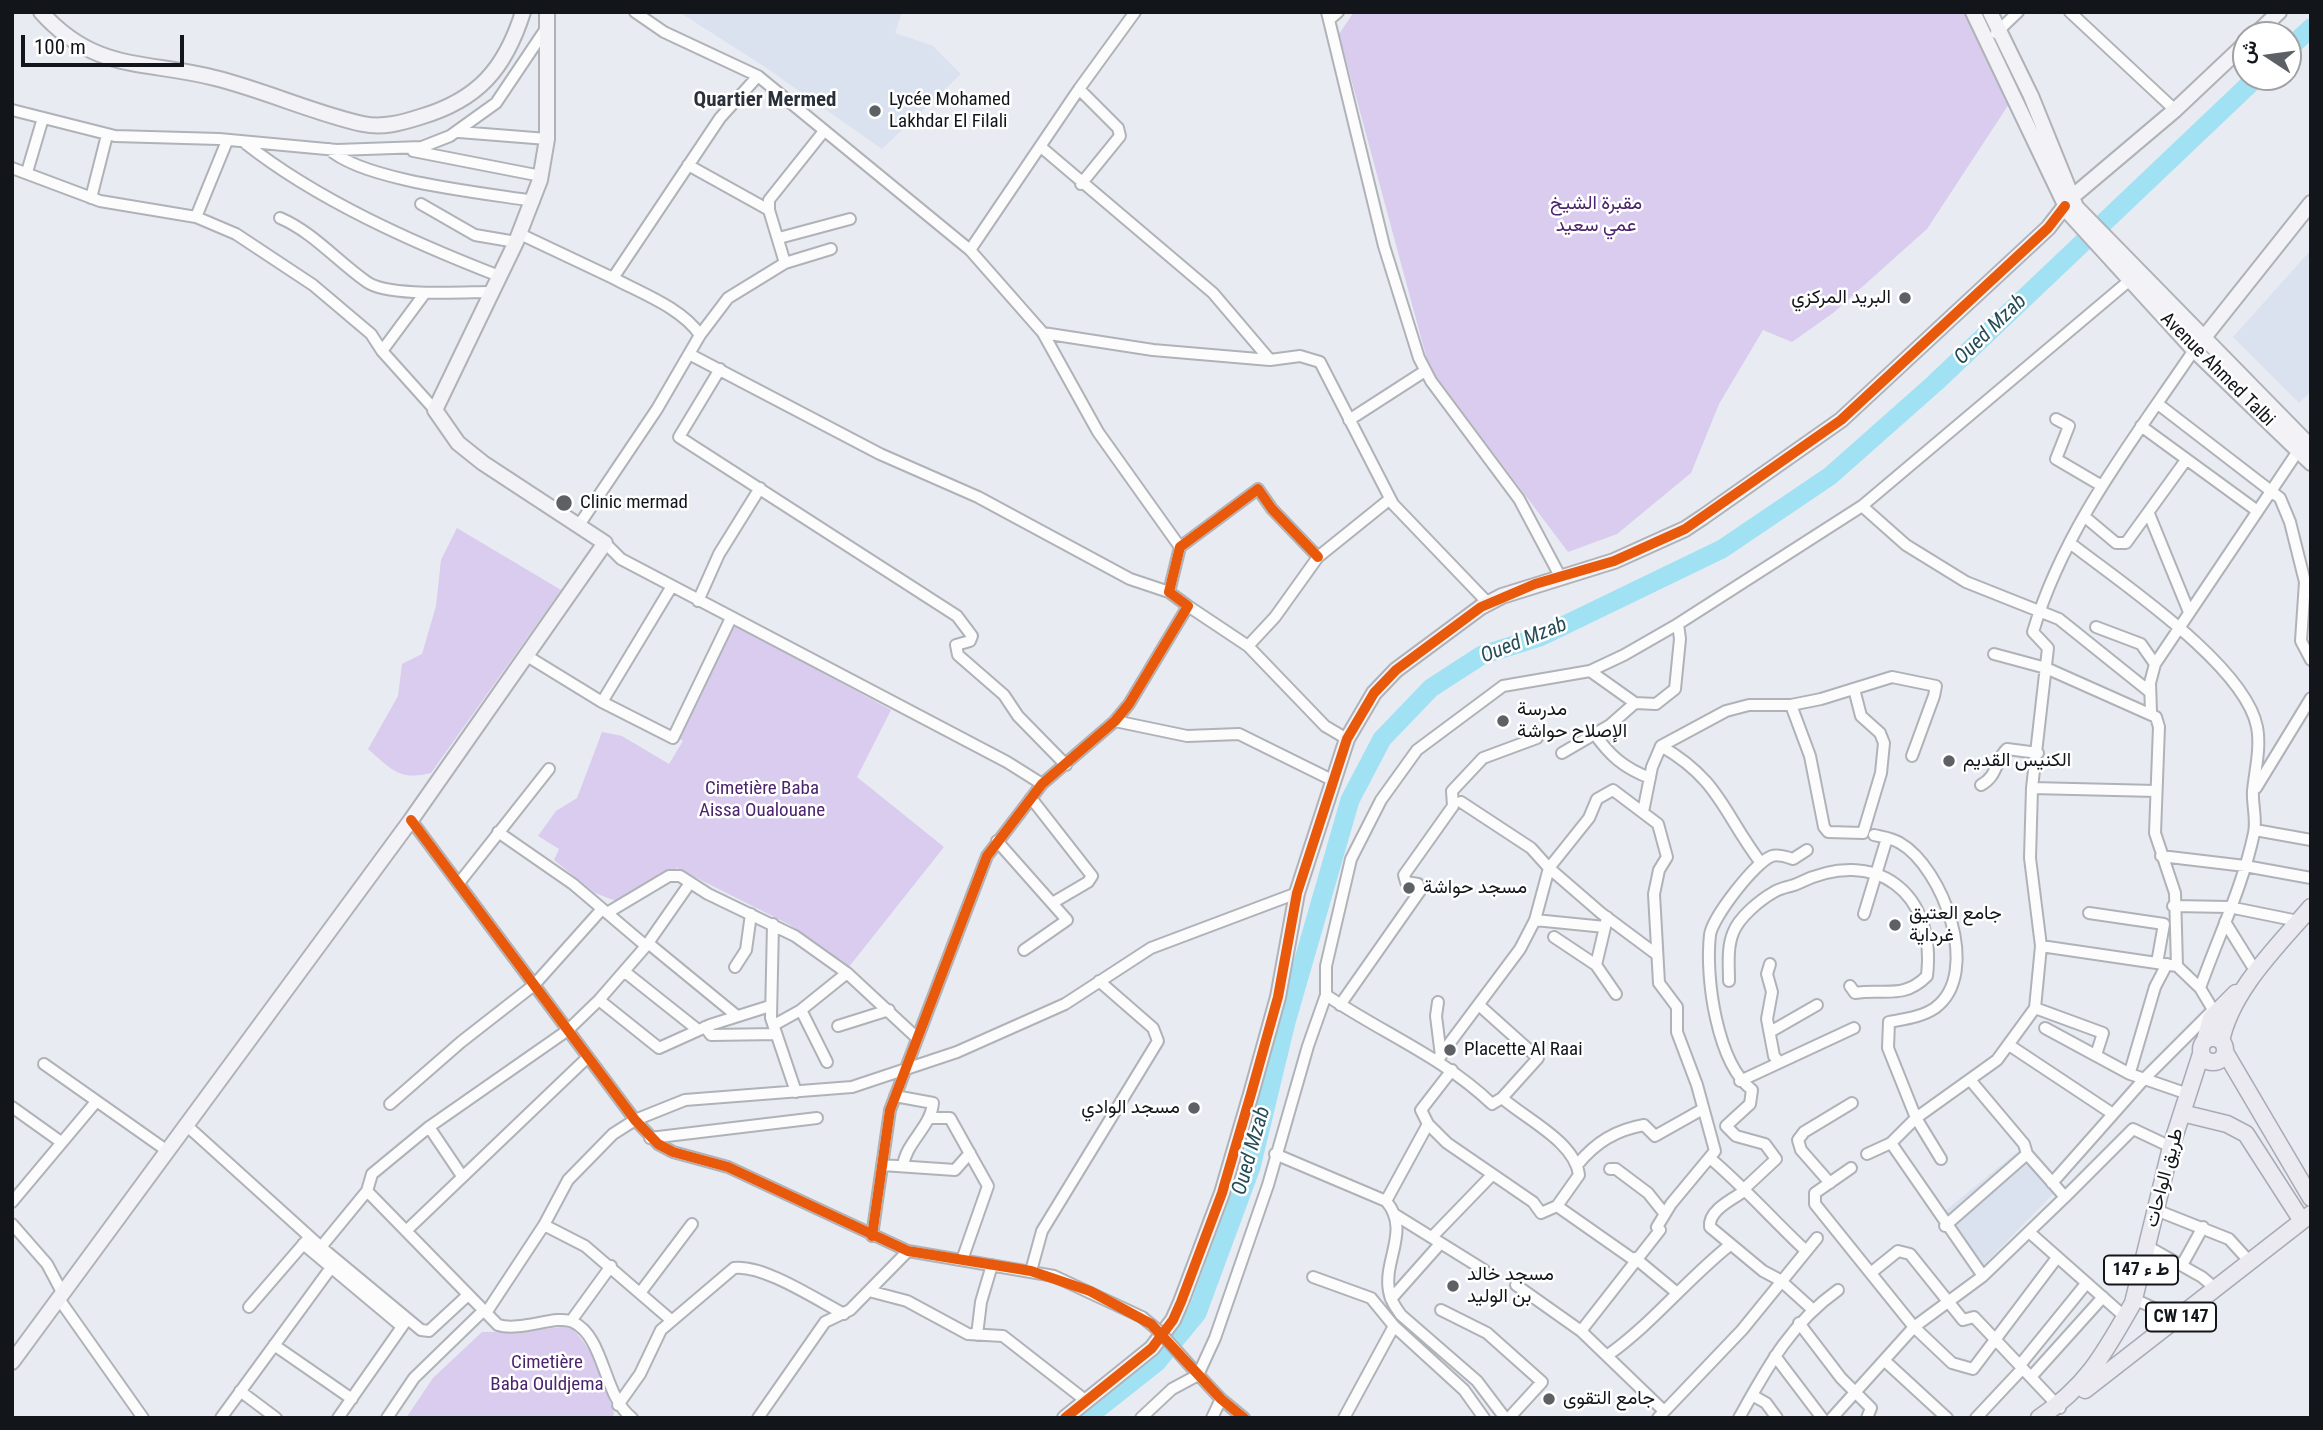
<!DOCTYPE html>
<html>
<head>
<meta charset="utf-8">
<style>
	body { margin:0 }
	#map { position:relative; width:2323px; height:1430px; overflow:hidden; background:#e8ebf2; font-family:"Roboto Condensed",Vazirmatn,sans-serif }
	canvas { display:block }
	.frame { position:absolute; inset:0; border:14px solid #121519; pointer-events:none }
	.north { position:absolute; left:2232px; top:21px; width:70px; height:70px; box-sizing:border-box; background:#fff; border:2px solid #a0a1a3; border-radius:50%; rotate:283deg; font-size:19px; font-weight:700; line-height:28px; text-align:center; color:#121519 }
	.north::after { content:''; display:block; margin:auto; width:24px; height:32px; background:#5d6065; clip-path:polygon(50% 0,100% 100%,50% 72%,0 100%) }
	.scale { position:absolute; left:21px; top:35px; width:163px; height:32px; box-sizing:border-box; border:4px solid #121519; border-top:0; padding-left:9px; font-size:21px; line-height:24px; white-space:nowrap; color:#121519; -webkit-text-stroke:5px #fff; paint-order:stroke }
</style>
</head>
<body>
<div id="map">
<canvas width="2323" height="1430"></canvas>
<div class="frame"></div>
<div class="north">ش</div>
<div class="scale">100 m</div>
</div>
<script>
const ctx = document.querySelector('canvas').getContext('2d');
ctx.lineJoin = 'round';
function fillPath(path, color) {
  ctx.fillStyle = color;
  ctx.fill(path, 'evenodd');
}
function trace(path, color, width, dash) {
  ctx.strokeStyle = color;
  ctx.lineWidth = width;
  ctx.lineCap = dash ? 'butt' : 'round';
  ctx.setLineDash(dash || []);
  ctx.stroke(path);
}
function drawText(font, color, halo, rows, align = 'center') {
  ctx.font = font + ' "Roboto Condensed",Vazirmatn,sans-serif';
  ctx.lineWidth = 5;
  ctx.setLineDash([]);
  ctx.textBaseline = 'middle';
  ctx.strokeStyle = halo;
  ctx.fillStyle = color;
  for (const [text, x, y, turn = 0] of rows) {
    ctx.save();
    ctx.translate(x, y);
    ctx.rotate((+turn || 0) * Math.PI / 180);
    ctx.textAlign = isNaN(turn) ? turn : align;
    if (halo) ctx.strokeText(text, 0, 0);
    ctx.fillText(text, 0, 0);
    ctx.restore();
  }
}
fillPath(new Path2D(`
	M679,12H902L895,33L933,46L961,74L882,149L762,65Z
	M2311,250V391L2299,403L2233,337Z
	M2021,1149L2058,1189L1978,1271L1940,1215Z`), '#dae1ef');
fillPath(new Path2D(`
	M1354,12H1964L2009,104L1927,229L1833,313L1792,342L1763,330L1719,404L1691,473L1617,534L1568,552L1429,367L1339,34Z
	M457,528L561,590L431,773C399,781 391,769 368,749L398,696L402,664L422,654L436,606L441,560Z
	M730,622L891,710L857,777L944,847L848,968L790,925L677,868L621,903L595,893L554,860L559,849L538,836L556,811L577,798L602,732L622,736L669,764L683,741L676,737Z
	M571,1326L593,1354L614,1413L613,1418H406L433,1378L482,1332H518Z`), '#d9ccee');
trace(new Path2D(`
	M2288,49L2311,28
	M1086,1418L1157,1362L1197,1313L1251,1167L1286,1022L1350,800L1382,739L1431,688L1482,655L1540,637L1722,549L1830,476L1935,383L2257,77`), '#a1e1f4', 19);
const street = new Path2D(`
	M635,12L664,32L758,76L970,250L1079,89L1135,12
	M1327,12L1329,20L1338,12
	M2070,12L2175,110
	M1329,20L1384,246L1419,358L1431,381L1519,499L1561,578
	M1996,33L2018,12
	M1079,89L1118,128L1120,136L1081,184
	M12,110L115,136L219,139L337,150L422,147L450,136L496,103L545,30
	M459,132L547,139
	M245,143C317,200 414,243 499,276
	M1041,147L1213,293L1270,360
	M329,149C363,181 485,193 534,201
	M413,151L541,176
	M688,165L769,210
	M12,168L100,201L196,217L236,234L313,285L371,334L382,351L435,410
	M27,172L43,118
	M91,198L107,135
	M421,204L475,235L516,242
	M196,217L227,141
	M280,218C313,232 338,262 367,282C388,297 463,292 491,292
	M520,234L613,278L720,118L758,76
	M779,238L850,219
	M970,250L1043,333L1153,350L1270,360L1300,356L1320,362L1393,504L1488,603
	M785,263L831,249
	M1043,333L1098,432L1180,547
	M700,335L728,298L785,263L769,210V200L824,131
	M382,351L425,293
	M691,355L880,454L978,497L1130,579L1169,592
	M720,369L679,437L957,616L972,636L970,641L956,645L958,655L1004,695L1018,716L1066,765
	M2158,404L2280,498L2290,522L2305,582L2301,641L2311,660
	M2056,419L2069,426L2056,459L2102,486
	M1349,420L1425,371
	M2141,426L2256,510
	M1862,506L1906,545L1966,582L2059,619L2150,692
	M2149,514L2189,612
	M2085,517L2116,543H2126L2186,460
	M579,525L657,409L700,335C682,308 641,293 613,278
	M605,543L621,559L1007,762L1042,784
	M2070,543C2120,582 2245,665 2257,727C2261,748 2255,770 2253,791C2252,804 2257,819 2254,833C2243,886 2218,937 2200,988
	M698,601L719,554L760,488
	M1188,606L1248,646L1325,726L1347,739
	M2096,627L2141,644L2155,664
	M1248,646L1275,617L1318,557L1390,499
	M1994,654L2046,668L2156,717L2159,727L2155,833L2175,893L2177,966L2200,988L2215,1013
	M527,656L602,702L673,738L731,618
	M1590,671L1635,703
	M602,702L672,586
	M1791,705L1810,756L1824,827L1828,832L1863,833L1881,773L1884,743L1880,733L1861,716L1854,689
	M2151,712L2150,683L2155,664L2298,451
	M1115,721L1187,736L1239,734L1334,781
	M1594,733C1610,756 1624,768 1650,778
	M1661,746C1720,780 1723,813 1761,863
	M1562,753L1610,725L1635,703L1656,704L1675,689L1680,639L1678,624
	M1981,785C1998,776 1995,760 2007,749L2038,753
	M2032,788L2156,791
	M2256,788L2311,698
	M1031,798L1092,876L1088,882L1054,902
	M1461,802L1531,848L1549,868L1601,913L1656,954
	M1643,812L1652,767L1661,746L1726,711L1749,705H1791L1821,699L1892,677L1936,686L1934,696L1912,756
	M411,820L635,1120L658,1144L673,1152L728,1167L908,1251L1054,1276L1142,1317
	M2255,830L2311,840
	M1874,835C1883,837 1892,838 1900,843C1942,867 1983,973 1935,1008C1922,1017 1904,1019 1889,1022L1888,1048L1916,1118L1941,1159
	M997,841L1067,920L1024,950
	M2161,856L2245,866L2311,878
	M459,883L549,769
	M2173,906L2229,907L2298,921
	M607,913L669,876H680L708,894L795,936L847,973L917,1038
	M2089,913L2164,924L2157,963
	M1864,914L1887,838
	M1535,920L1605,927L1607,917
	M2225,922L2256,972
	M773,924L771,1018L796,1092
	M1605,927L1596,965L1616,994
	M1554,937L1596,965
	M648,943L737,1016
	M646,946L690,883
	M2041,946L2177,966
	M1770,964L1767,974L1772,992L1767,1019L1774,1056L1779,1062
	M735,967L746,950L751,914
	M625,972L698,1030
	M1729,981C1729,965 1727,948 1733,933C1739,917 1760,900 1774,892C1782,887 1791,887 1799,883C1875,846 1937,892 1927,976C1903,1000 1884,988 1855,993L1850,986
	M1326,995C1382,1033 1443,1057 1492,1104L1502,1098C1526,1119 1575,1142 1579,1175L1557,1206L1541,1213L1533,1202L1447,1143L1428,1124
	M599,1000L659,1048L710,1025L770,1006
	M1438,1002L1436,1016L1441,1056
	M1340,1005L1420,891L1418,884L1406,882L1404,875L1453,806L1452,791L1483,758L1537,738
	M1480,1006L1538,1058L1502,1098
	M2035,1008L2103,1033L2096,1055
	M801,1010L827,1062
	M774,1025L801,1010L847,973
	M838,1026L889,1010
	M705,1027L711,1035L776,1034
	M2045,1028L2130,1074L2188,1094
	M1770,1032L1817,1005
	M2009,1045L2113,1114
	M1437,1060L1520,949L1535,920L1549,868L1589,818L1597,799L1613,790L1658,824L1667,857L1659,870L1654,894L1659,983L1677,1007V1032L1697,1085L1715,1151L1671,1204L1657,1227L1660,1230L1581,1331
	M44,1064L166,1150
	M2130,1072L2155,987L2167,964
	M1740,1081L1854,1028
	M895,1096L933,1103C931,1127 906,1142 903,1166
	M390,1104L461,1042L534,985L602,909
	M12,1107L61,1142
	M929,1118H950L988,1186L962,1260
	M185,1124L321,1247L421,1330L429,1331L468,1295
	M429,1127L462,1176
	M650,1138L817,1118
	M1891,1143L1983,1276
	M1275,1154L1386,1201C1411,1230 1383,1260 1389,1291C1390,1300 1396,1308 1401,1315L1477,1381L1505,1418
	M1867,1154L1891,1143L1916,1118L1997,1060L2035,1008L2041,946L2030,858L2032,788L2048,648L2033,632C2064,527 2134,439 2194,350
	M1711,1159C1744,1187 1773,1220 1805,1250
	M1578,1164C1596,1142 1616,1130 1644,1125L1655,1136L1703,1109
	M882,1165L955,1170L970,1153
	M1851,1168L1815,1193V1204L1914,1327L1952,1363L1973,1369L2056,1259
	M1610,1169H1616L1648,1193L1664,1213
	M1830,1183L1801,1150L1798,1140L1804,1132L1852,1103
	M2052,1183L2145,1078L2211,1012
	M1745,1188L1776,1159L1765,1144L1736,1136L1726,1126L1750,1104L1752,1090C1717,1063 1705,978 1710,935C1712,918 1755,862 1772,856C1778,854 1787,857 1793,859L1807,850
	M1746,1190C1733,1199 1708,1210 1710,1227L1763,1271L1780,1280L1812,1309
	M367,1191L498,1325C521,1332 557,1314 573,1322C605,1337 603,1396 632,1418
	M2065,1197L2133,1129L2171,1147
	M1386,1201L1428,1124L1421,1110L1452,1070
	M12,1202L95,1103
	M1557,1206L1634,1260
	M2156,1210L2229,1239L2250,1262
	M1394,1214L1484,1270
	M12,1224L47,1264L63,1294
	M544,1225L585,1246L671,1320
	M1945,1226L2027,1154
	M406,1231L588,1057
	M2029,1232L2124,1316
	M872,1236L890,1110L987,856L1042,784L1115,721L1129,704L1188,606L1169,592L1180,547L1258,489L1272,509L1318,557
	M1432,1237L1492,1175
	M303,1244L401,1326
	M2147,1246L2202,1277L2216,1289
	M321,1247L367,1191L372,1174L429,1127L568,1030L599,1000L646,946L573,884L498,832
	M1635,1258L1676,1292
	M2182,1265L2203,1227
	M1031,1271L1042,1231L1158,1041L1153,1028L1099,981
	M1872,1272L1898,1251L1910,1254L1963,1320L1974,1317L2060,1408
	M1313,1277L1371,1298L1394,1326L1464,1390L1484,1418
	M1516,1285L1581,1331L1664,1411
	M869,1291L907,1301L968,1334L1003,1336L1085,1400
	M640,1293L692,1224
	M59,1299L143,1418
	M1391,1299L1439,1245
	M2134,1299L2156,1309L2170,1326
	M249,1307L306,1241
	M1441,1310L1487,1333L1542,1382L1509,1418
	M486,1313L544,1225L568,1180L613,1134L635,1120L685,1100L852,1087L957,1052L1065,1004L1151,948L1297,893
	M571,1321L611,1266
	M1799,1323L1841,1378L1871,1408L1867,1418
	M977,1335L981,1302L992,1265
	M274,1345L352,1399
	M1608,1355C1653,1323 1687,1279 1730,1245
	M1775,1356L1822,1418
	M1885,1361L1947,1418
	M2020,1365L2085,1285
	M1193,1369L1221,1399L1244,1418
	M2031,1377L2103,1297
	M240,1391L276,1418
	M1752,1395L1766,1403L1777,1418
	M618,1405L640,1374L661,1330L734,1268C763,1264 817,1300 844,1314
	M221,1418L330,1269
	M338,1418L406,1321
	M387,1418L414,1378L483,1311
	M758,1418L825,1322L850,1310L908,1251
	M1141,1418L1172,1389L1198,1375L1215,1338L1268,1185L1308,1046L1326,995V966L1351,859L1381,800L1417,750L1503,686L1590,671L1624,655L1678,624L1862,506L2130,280
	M1212,1418L1221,1399
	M1344,1418L1394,1326
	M1658,1418L1742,1330L1817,1238
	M1739,1418C1767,1368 1790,1324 1838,1290
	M1832,1418L1914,1327L1983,1276L2065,1197L2027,1154L2024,1144L1971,1081
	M1976,1418L2022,1369`);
const secondary = new Path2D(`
	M41,12C96,73 145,60 215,78C264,90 316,114 363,124C383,128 401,123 420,117C478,100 505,69 523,12
	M1973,12L2069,213L2194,350L2311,463
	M1990,12L2031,96L2076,207L2311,447
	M2255,35L2279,12
	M2198,345L2311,203
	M12,1362L411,820L605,543L483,463L458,443L435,410L516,242L540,180L547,139V12
	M1065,1418L1152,1348L1173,1320L1181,1302L1222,1193L1251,1094L1278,997L1297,893L1347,739L1374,693L1396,670L1481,607L1502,596L1614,561L1685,529L1703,517L1841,420L2048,228L2072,197L2175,110L2246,43`);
const primary = new Path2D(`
	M2201 1050a12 12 0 1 1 24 0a12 12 0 1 1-24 0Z
	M2205,1040L2211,1018L2236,993
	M2221,1041C2232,989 2278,946 2311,907
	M2225,1052L2311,1198
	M2182,1113L2227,1124L2246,1134L2302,1221
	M2085,1390L2311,1214
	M2039,1418C2088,1385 2105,1352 2133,1303L2171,1147L2201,1054`);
trace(street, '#afb2b7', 14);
trace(secondary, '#afb2b7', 18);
trace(primary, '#a8aab7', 19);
trace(street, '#fcfcfd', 10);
trace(secondary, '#f3f3f7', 14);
trace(primary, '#eaeaf0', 16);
const streetBridge = new Path2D(`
	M1142,1317L1159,1331L1192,1368`);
trace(streetBridge, '#afb2b7', 14, []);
trace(streetBridge, '#fcfcfd', 10);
trace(new Path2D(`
	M411,820L635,1120L658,1144L673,1152L728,1167L908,1251L1031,1271L1090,1291L1151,1324L1221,1399L1244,1418
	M872,1236L890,1110L987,856L1042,784L1115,721L1129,704L1188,606L1169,592L1180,547L1258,489L1272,509L1318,557
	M1065,1418L1152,1348L1173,1320L1181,1302L1222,1193L1251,1094L1278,997L1297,893L1347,739L1374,693L1396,670L1481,607L1535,584L1614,561L1685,529L1841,420L2048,228L2065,206`), '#e8590c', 10);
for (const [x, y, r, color] of [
	[875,111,7,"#5d6065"],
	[1905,298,7,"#5d6065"],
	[564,503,9,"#5d6065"],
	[1503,721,7,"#5d6065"],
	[1949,761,7,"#5d6065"],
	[1409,888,7,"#5d6065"],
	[1895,925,7,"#5d6065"],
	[1450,1050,7,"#5d6065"],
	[1194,1108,7,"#5d6065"],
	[1453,1286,7,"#5d6065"],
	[1549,1399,7,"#5d6065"]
]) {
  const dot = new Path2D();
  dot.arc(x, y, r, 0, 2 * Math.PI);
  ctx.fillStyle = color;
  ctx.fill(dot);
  trace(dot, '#fff', 2.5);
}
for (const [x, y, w] of [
	[2141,1270,74],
	[2181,1317,70]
]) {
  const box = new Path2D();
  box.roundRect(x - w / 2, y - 14.5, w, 29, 5);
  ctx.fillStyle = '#fff';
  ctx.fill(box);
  trace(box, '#121519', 2);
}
drawText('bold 18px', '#121519', null, [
	["ط ء 147",2141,1270],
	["CW 147",2181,1317]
]);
drawText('19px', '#121519', '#fff', [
	["Lycée Mohamed",889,100],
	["Lakhdar El Filali",889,122],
	["البريد المركزي",1891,298,"right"],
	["Clinic mermad",580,503],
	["مدرسة",1517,710],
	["الإصلاح حواشة",1517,732],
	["الكنيس القديم",1963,761],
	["مسجد حواشة",1423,888],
	["جامع العتيق",1909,914],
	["غرداية",1909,936],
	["Placette Al Raai",1464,1050],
	["مسجد الوادي",1180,1108,"right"],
	["مسجد خالد",1467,1275],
	["بن الوليد",1467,1297],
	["جامع التقوى",1563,1399]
], 'left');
drawText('19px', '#4c246d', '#fff', [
	["مقبرة الشيخ",1596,204],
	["عمي سعيد",1596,226],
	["Cimetière Baba",762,789],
	["Aissa Oualouane",762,811],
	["Cimetière",547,1363],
	["Baba Ouldjema",547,1385]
]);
drawText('19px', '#121519', '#fff', [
	["Avenue Ahmed Talbi",2217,370,45],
	["طريق الواحات",2165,1178,-75]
]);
drawText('bold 21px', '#2a303a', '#fff', [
	["Quartier Mermed",765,101]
]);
drawText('italic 21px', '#244d58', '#fff', [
	["Oued Mzab",1991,330,-44],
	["Oued Mzab",1524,641,-22],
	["Oued Mzab",1252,1151,-74]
]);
</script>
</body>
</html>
